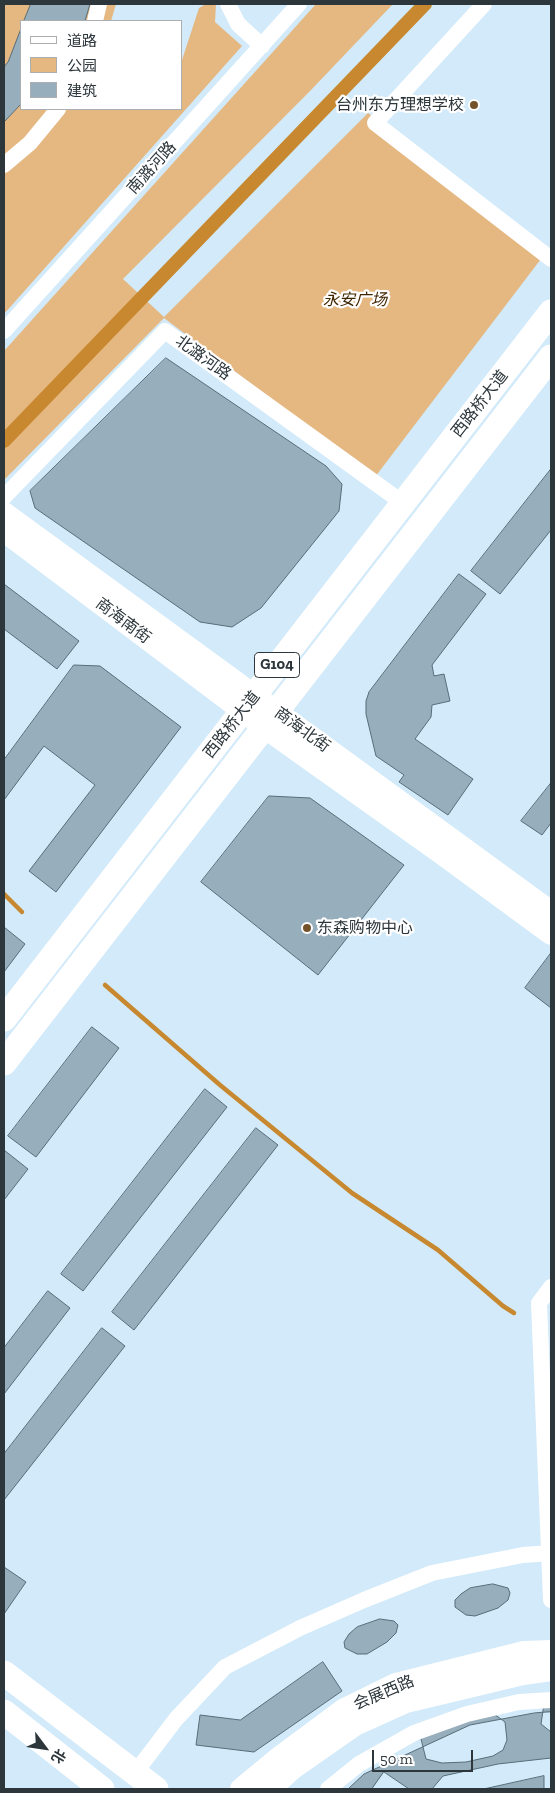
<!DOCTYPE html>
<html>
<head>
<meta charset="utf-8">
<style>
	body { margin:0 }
	#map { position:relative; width:555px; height:1793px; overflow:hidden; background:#d2eaf9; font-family:"Zilla Slab","Noto Sans SC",serif }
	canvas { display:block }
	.frame { position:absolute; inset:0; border:5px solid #2c363b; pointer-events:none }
	.legend { position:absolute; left:20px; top:20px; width:162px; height:90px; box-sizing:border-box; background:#fff; border:1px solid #abafb1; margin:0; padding:6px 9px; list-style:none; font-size:15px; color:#2c363b }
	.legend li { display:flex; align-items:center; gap:10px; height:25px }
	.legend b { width:25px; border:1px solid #abafb1 }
	.north { position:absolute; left:20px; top:1723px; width:50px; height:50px; -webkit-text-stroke:4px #fff; paint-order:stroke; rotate:121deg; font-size:14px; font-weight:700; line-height:20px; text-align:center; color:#2c363b }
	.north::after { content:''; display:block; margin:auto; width:18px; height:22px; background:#2c363b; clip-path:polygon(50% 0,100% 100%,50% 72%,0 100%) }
	.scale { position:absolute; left:372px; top:1750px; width:101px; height:22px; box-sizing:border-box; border:2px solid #2c363b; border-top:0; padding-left:6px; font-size:15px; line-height:18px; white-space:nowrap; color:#2c363b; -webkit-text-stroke:4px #fff; paint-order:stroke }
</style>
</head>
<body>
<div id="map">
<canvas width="555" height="1793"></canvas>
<div class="frame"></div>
<ul class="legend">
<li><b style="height:6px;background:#fff"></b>道路</li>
<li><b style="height:14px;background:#e5b781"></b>公园</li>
<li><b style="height:14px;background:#97aebc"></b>建筑</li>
</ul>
<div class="north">北</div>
<div class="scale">50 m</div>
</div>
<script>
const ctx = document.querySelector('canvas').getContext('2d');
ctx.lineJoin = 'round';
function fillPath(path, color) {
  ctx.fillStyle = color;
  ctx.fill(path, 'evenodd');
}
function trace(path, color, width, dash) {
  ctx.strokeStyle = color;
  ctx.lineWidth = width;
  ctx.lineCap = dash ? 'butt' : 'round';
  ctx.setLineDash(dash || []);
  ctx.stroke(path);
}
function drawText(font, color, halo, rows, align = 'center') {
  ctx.font = font + ' "Zilla Slab","Noto Sans SC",serif';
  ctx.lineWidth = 4.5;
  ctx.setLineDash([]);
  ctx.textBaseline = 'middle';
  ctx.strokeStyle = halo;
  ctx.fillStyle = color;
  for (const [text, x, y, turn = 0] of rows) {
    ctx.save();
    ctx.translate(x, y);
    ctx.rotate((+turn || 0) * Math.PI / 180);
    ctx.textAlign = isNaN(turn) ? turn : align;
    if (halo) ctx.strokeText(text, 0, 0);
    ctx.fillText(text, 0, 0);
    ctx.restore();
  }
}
fillPath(new Path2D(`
	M4,4H116L111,21H21V109H181V63L199,8L206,4H216L215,22L242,46L4,314Z
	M316,4H393L311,90L123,279L164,317L368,113L547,251L375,477L164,318L4,480V351Z`), '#e5b781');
trace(new Path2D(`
	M4,894L22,912
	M105,985L220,1085L352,1193L438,1250L503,1306L514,1313`), '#c7882f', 4.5);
trace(new Path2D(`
	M4,441L425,4`), '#c7882f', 14);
const building = new Path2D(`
	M31,4H90L85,21H24Z
	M21,29V104L4,122V67L8,62Z
	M166,358L326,466L342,484L339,511L261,608L232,627L200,622L35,508L30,491Z
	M551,469V530L500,594L471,571Z
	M459,574L486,594L432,665L434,676L444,674L450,701L432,705L431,717L415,739L473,779L448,815L399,782L404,775L376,756L366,714V701L369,692Z
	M4,584L79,641L57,669L4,629Z
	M74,665L100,666L181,727L56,892L29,871L95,785L44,746L4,800V760Z
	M551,783V823L542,835L521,821Z
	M269,796L310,798L404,865L318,975L201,882Z
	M4,927L25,944L4,972Z
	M551,953V1008L525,988Z
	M92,1027L119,1048L36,1157L8,1136Z
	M205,1089L227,1107L83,1291L61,1274Z
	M256,1128L278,1145L134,1330L112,1312Z
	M4,1150L28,1169L4,1200Z
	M48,1291L70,1308L4,1394V1348Z
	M102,1328L125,1346L4,1500V1454Z
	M4,1567L26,1582L4,1614Z
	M493,1584L508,1588L510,1593L508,1600L498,1608L475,1616L466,1615L455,1607V1600L461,1594L470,1588Z
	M380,1619L394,1621L398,1625L396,1633L387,1642L367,1654H357L345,1648L344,1642L349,1634L357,1627Z
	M323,1662L342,1691L254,1752L196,1745L200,1715L240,1720Z
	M551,1699V1732L541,1724L544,1704Z
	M551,1712V1758L498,1764L443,1776L432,1789H348L364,1774L470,1725L534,1713Z
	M494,1714L505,1722L507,1740L503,1750L493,1756L466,1762L442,1763L426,1759L421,1739L427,1730Z
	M384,1772L409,1789H372Z
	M544,1776V1789H484Z`);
fillPath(building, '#97aebc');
trace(building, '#586d7a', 1);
trace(new Path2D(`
	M228,4L238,24L262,46
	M484,4L375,123L551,259
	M95,21L99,4
	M4,165L30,143L58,109
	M4,331L299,4
	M4,497L165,331L403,503
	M551,1287L539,1303L551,1600
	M135,1773L176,1719L225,1667L300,1628L364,1600L432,1573L523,1555L551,1553
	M328,1789L359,1764L414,1733L467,1714L519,1702L551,1700`), '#fff', 16);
trace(new Path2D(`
	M4,513L551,912
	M4,531L264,727L441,853L551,934
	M241,1789L281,1756L343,1710L396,1684L524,1652L551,1651
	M270,1789L292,1769L355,1725L406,1702L523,1674L551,1670`), '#fff', 22);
trace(new Path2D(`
	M4,1019L551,312
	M4,1063L551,357
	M4,1673L156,1789
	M4,1712L102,1789`), '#fff', 25);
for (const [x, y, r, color] of [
	[474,105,5,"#74532a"],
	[307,928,5,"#74532a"]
]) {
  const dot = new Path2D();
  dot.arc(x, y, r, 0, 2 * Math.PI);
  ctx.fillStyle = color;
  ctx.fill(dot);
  trace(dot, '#fff', 2);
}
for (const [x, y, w] of [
	[277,665,45]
]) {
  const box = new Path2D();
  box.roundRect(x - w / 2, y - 12.5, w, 25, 4);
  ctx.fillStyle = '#fff';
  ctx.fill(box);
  trace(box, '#2c363b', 1);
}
drawText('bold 15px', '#2c363b', null, [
	["G104",277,665]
]);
drawText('16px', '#2c363b', '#fff', [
	["台州东方理想学校",464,105],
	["东森购物中心",317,928,"left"]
], 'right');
drawText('16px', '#2c363b', '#fff', [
	["南潞河路",152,168,-48],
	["北潞河路",203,358,36],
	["西路桥大道",480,404,-52],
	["商海南街",123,621,37],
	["西路桥大道",232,725,-52],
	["商海北街",302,730,36],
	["会展西路",384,1693,-23]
]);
drawText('italic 16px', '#402601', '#fff', [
	["永安广场",355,300]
]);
</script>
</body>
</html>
